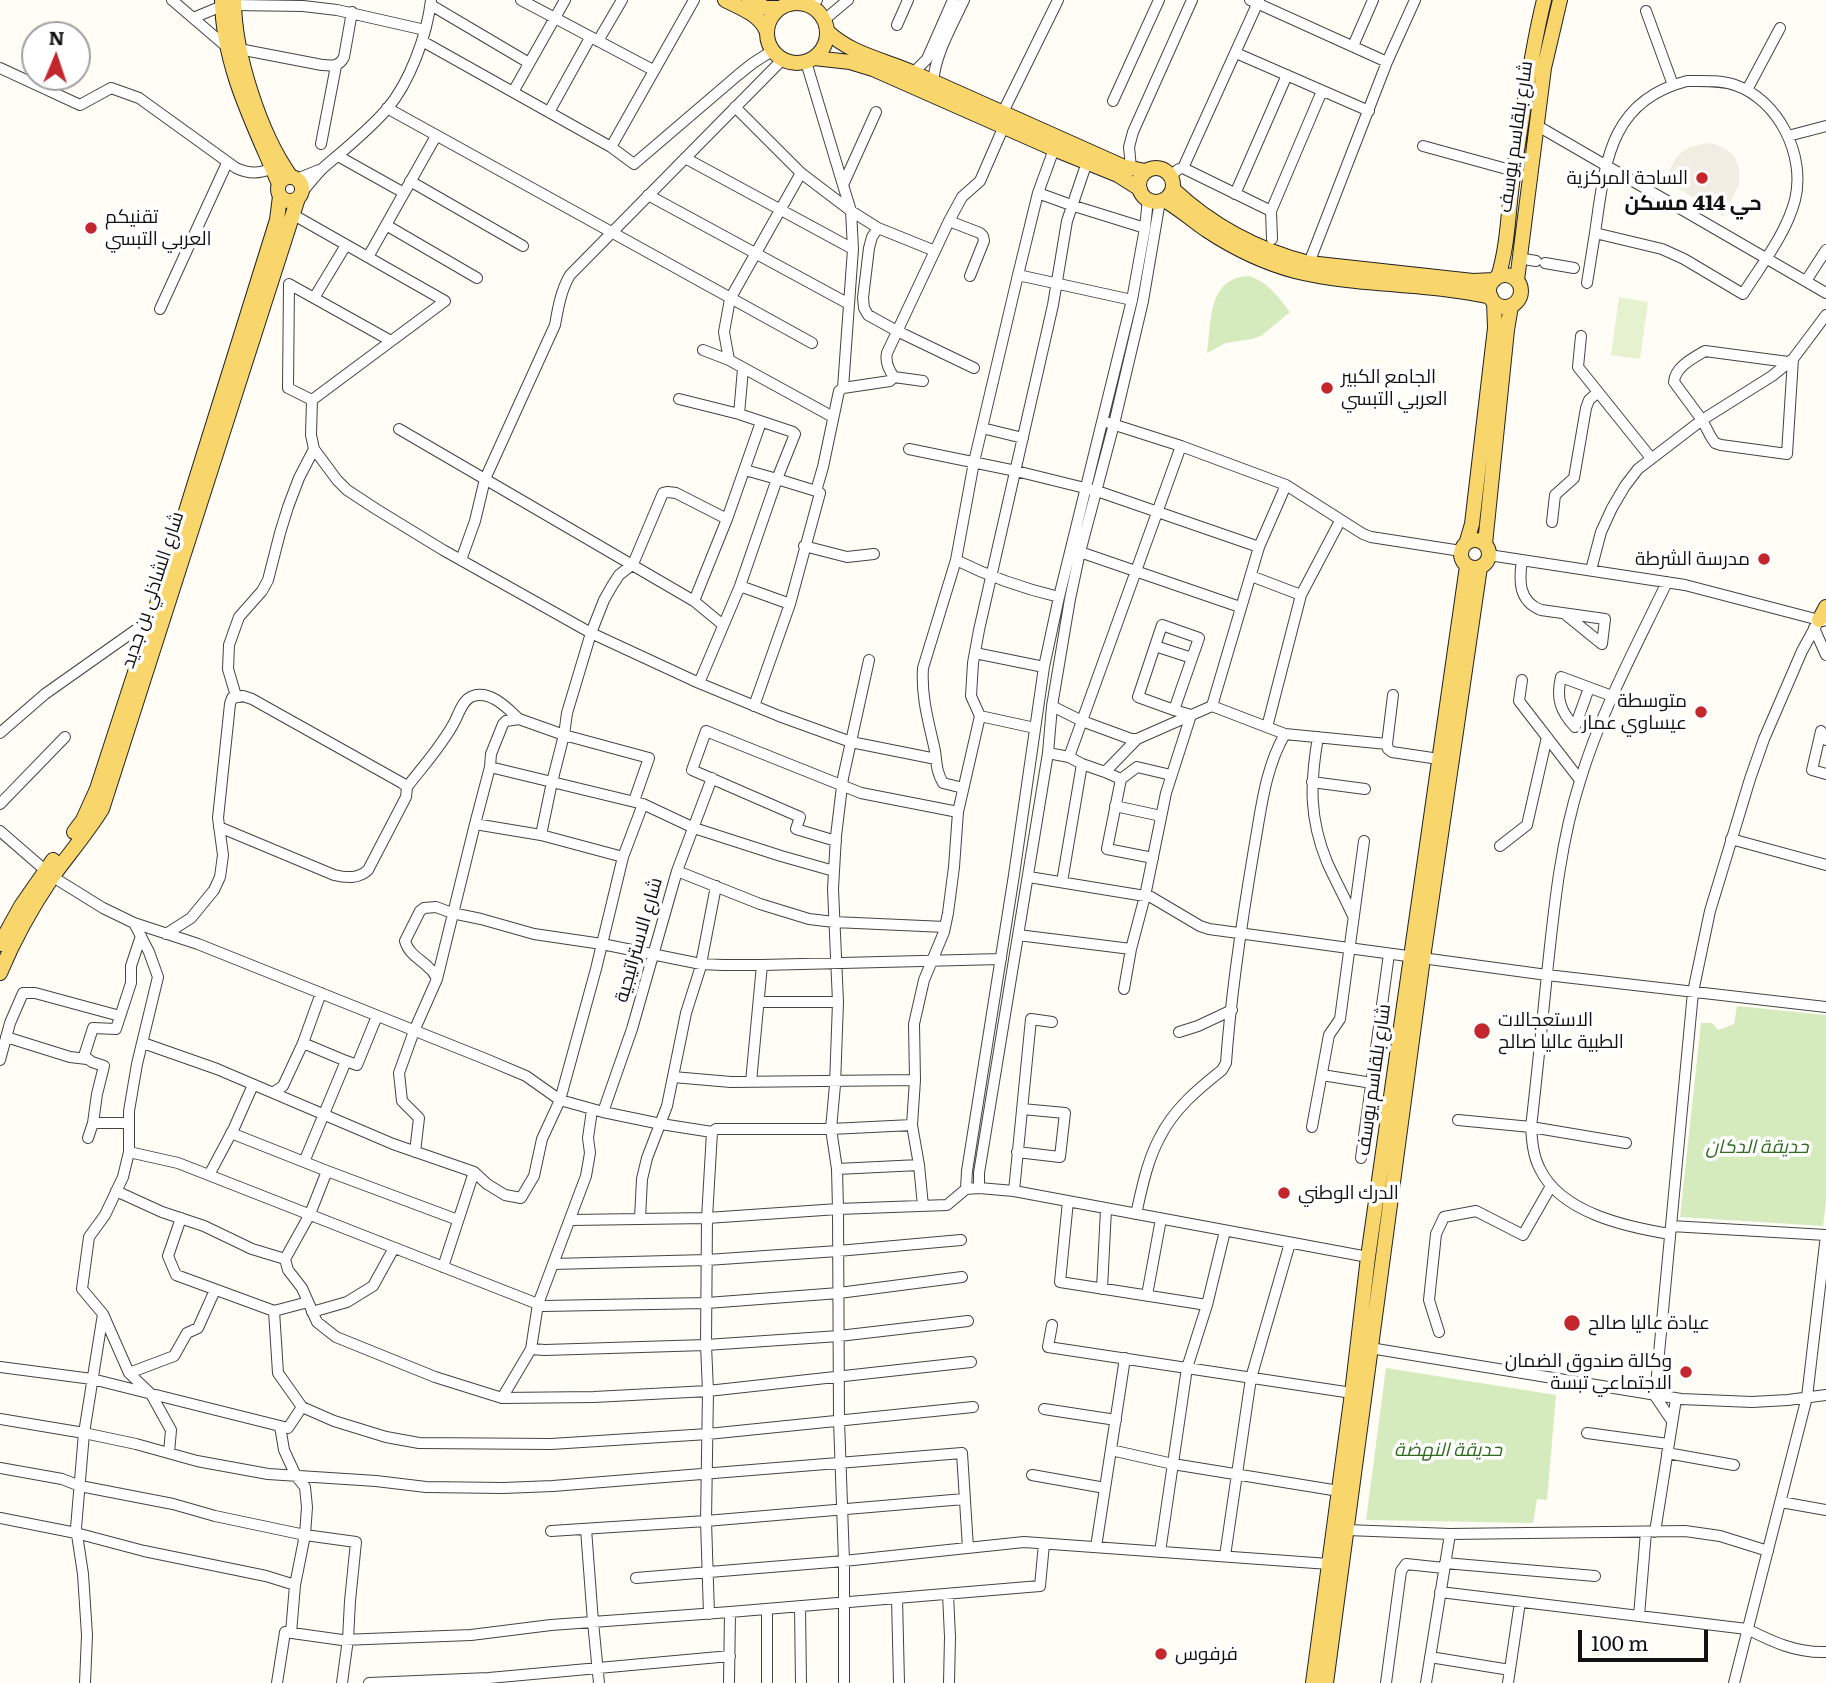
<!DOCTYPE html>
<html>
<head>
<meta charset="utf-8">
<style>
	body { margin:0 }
	#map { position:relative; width:1826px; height:1683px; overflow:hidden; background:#fffdf5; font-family:Literata,serif }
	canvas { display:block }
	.north { position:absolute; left:21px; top:21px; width:70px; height:70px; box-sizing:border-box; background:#fff; border:2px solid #a0a0a0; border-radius:50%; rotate:2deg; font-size:19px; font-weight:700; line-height:28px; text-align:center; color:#111 }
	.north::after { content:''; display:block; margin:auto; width:24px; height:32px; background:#c4262e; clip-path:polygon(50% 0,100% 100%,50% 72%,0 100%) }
	.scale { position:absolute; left:1578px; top:1630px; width:130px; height:32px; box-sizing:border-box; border:4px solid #111; border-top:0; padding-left:9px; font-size:21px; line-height:24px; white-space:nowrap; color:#111; -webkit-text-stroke:5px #fff; paint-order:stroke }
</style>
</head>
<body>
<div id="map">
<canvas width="1826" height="1683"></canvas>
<div class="north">N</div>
<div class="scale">100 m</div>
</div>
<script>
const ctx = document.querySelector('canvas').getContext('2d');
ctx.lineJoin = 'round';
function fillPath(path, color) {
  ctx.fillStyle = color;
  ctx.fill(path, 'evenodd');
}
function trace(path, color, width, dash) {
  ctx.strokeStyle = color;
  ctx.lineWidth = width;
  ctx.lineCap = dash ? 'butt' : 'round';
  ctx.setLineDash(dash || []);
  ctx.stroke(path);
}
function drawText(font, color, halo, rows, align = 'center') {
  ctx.font = font + ' Literata,Cairo,serif';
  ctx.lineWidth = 7;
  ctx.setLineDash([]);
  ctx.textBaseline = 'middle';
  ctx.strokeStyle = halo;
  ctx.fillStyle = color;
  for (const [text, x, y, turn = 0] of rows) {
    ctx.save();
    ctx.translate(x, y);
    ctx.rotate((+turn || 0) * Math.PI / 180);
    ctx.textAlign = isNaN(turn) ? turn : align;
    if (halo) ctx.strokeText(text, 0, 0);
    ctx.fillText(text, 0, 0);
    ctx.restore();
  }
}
fillPath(new Path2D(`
	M1248,276C1268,281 1278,297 1290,312L1261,336L1252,339L1226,343L1207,353C1212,321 1207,279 1248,276Z
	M1737,1006L1826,1015V1201L1823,1226L1680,1217L1701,1023H1712L1718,1030L1734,1024Z
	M1386,1368L1556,1395L1547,1500L1537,1499L1533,1523L1366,1520Z`), '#d5ebbd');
fillPath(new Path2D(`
	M1619,297L1648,302L1640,359L1611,355Z`), '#e6f2cf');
fillPath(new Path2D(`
	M1707,143L1715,144L1727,150L1734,156L1739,168V183L1736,191L1723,216L1664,180L1676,158L1682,152L1690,147Z`), '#f1ede2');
const minor = new Path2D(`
	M172,0L193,18
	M521,0L653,70
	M795,0L796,3
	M1250,0L1387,62
	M234,5L303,6L337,10L425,30
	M431,5L529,63
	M222,6L193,18L228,48
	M810,6L817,0
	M1646,11L1673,85
	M824,20L848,0
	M897,25L908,0
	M422,41L611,147L634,164L738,75L753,63L772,51
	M598,41L622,0
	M1353,46L1373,0
	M239,49L322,65C332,66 339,67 344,57L352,12
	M1236,53L1369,111
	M806,62L843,185L876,112
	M0,68L80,105L111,88L139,98L236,168C249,174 259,174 273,168
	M913,73L927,59L953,0
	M1687,81C1703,81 1720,80 1735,85C1779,100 1806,156 1795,200C1786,234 1762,264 1743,294L1684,259L1662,249L1595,233C1605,165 1608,101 1687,81Z
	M933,83C935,54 952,26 964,0
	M1747,90L1780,28
	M513,92L565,0
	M1113,101L1159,0
	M735,107L801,173L851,211L878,228
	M387,108L812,343
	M549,112L590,38
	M1003,112L1058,0
	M1536,125L1826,293
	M1788,136L1826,126
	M321,144L336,66
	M1423,146L1514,171
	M611,147L694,0
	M338,156L404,193
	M685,158L853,249
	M1131,168L1129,147L1133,132L1192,0
	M1183,168L1259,0
	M1171,175L1179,169L1183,168L1271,211
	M297,179L319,170
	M410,181L523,246
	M843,185L851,211L853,249L843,388
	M302,192C309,184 316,175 323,168C345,149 368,131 387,109C410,82 427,35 431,0
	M1038,193L1071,205L1145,228
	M1235,194L1287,75
	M648,195L849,304
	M292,214L445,301L312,400
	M949,221L980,233L983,236L984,241L970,276
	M386,225L477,278
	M1272,239L1271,211L1322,91
	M935,251L878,228L872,237L869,248L863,298L864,308L868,315L897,331L974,368
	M368,257L436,136
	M1518,258L1536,261
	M1309,263L1387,62L1415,0
	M1545,263L1574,268
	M1018,275L1132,300
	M1806,281L1826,250
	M1587,283L1595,233
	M314,298L346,245
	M160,309L227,163
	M1581,336L1578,367L1651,458
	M703,350L729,360L833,417
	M729,360L724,332L730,299L801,173
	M1788,362L1705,351C1693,358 1675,367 1674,382L1702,420L1711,437L1715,443L1721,445L1787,454L1793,359
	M894,377C888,369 885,362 887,353L949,221L962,197L980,181L1004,126
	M679,399L739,414L743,369
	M312,400L311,435L314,449L337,480L347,490L376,509L443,550L591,633L699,683L779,716L851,742L936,759
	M312,400L288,388L289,284L391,341
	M739,414L793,432L795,434L777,479L745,470
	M1109,423L1181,446L1286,485L1363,534L1371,537L1461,551
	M982,428L1023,438
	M399,429L694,601L727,519L761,422
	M909,449L1016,471L1097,491L1259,547
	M816,491L823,467L839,391L843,388L890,381L894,377L923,381
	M1552,522L1555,495L1574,478L1586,408L1589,400L1598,392
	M804,546L847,557L874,554
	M1080,552L1240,607
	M1489,555L1685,585L1823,621
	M461,560L475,521L485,479L555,325C558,308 561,290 570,275L782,60
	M956,560L974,462L1018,275L1038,193L1054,149
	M1522,560C1519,580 1518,601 1541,610L1605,619L1602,644L1565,614
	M1591,570L1601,532L1612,508L1625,486L1638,469L1702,420L1772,376L1793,359L1826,315
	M1251,576L1301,595
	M1667,582C1636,647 1601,711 1580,781C1560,844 1554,909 1547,974C1542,1025 1537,1076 1531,1127C1532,1141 1533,1156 1540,1169C1561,1213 1627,1227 1670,1234
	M740,586L790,604
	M694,601L723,625
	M1162,625L1199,638L1174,710L1138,697Z
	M1814,628L1826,655
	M1155,646L1192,658
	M975,653L1044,667
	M1522,680L1519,701L1580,780
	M699,683L740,586L777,479L816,491L820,493L790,604L754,706
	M1589,688L1575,727C1560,711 1556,698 1561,677L1612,696
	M1393,695L1387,744L1388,749L1392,752L1439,759
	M236,696L228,669L229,645L239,617L262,591L268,580L280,533L288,507L299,478L314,449
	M1052,706L1082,721L1131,739H1137L1212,706L1285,734L1387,744
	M1212,706L1259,547L1286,485
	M980,716L1035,728
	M1267,727L1301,595L1340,521
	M0,733L45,694L154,617
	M1318,737C1310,783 1309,818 1327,862C1335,880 1345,898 1353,916
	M1826,740L1821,731L1812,770L1826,774
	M1048,753L1069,757L1082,764L1105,772L1137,739
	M1069,757L1181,446
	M1105,772L1121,779L1107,849L1153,858
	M1121,779L1137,767L1171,775
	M1312,782L1365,789
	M407,787C423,766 442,746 455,721C459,713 463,699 473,696C491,690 508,709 519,719
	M963,788L943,783C936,771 937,764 935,751C929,723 921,698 923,668L956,560C990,577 1021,588 1059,597
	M634,801L649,758L564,735L519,719L506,721L503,724L491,754L490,767L643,804L694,828L781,856L834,871
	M0,804L65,737
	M1115,806L1161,816
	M475,824L490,767
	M0,831L53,877L103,908L134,923L198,944L488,1060L526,1076L560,1100L603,1112L661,1124L712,1132
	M541,835L623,857
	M1731,839L1826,865
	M836,841L796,829L800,817L692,770L706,731L861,793L958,812
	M1500,846L1527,825L1547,737
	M677,871L760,904L809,919L834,922L945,927
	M1029,877L1151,897L1200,926L1209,929L1547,975L1826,1007
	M1062,882L1082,764
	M166,934L191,918L214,890L220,877L223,855L218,818L230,704L232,698L243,696L252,699L402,783L407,787L406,797L368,870C358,879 347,878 334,875L219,827
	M1018,935L1131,949
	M437,979C436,977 432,970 430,969C421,959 409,955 405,941L420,911L424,908L436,907L452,913L481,919L534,934L602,944L701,964L723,965H762L1001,959
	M1124,989L1131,949L1145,896L1166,793L1191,715L1174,710
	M759,1002H838
	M1179,1032L1198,1026L1232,1010
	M6,1037L70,1057L87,1059
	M143,1043L217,1069L393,1144L474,1172L487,1184L505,1195L521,1198L534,1176L542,1139L560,1100L596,969L623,857L643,804
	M303,1043L346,1061L304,1162
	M0,1060L10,1023L23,993H35L120,1016
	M346,1061L357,1065L377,1016
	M1322,1075L1372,1083
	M673,1077L731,1082L915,1080
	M751,1082L762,965
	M274,1092L283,1086L303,1043L321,993
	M603,1112L632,1029L677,871L712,778
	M1458,1120L1531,1127L1626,1143
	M93,1123H129
	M1312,1127L1329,1035L1340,1019L1364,841
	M231,1133L327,1171
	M88,1138L93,1123L97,1094L104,1066L92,1062L84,1056L93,1028L116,1029L131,983V966L141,936
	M129,1152L178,1163L543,1306L707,1303L839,1293L962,1277
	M415,1152L419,1118L402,1101L399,1073L414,1031L437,979L475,824L541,835L552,782L564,735L567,713L591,633L604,600L612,586L619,575L633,564L663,493L668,492L676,493L727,519
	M1017,1152L1060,1157L1065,1113L1022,1109
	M1361,1158L1389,954
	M837,1169L919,1165
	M209,1175L234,1128L253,1085
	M979,1188V1173L1048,753L1052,706L1070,599L1080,552L1114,424L1143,301L1160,201
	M966,1189L967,1171L1014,875L1044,667L1059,597L1132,300L1145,228L1148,199
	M116,1191L162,1212L204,1226L252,1249L285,1259L288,1270L302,1288L317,1322L336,1337L435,1377L502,1398L594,1397L708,1391L971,1362
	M1014,1191L1031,1019L1052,1022
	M1068,1201L1060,1282L1207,1305
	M923,1206L919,1165L912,1125L915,1080L914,1024L924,980L944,932L948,913L954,867L958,812L980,716L971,696L973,663L979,630L1053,305L1067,221L1087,162
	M1136,1214C1142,1188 1147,1161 1160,1137C1174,1109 1198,1089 1222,1070L1226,1063C1231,991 1242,920 1254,849C1261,810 1265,768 1285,734
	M181,1218L168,1256L176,1275L274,1311L278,1373L302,1407
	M640,1218L642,1179L647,1158L667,1106L686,1013L700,969L716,886
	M571,1220L707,1218L838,1209L947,1205L966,1189L979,1188L1014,1191L1368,1257
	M1671,1226L1826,1235
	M285,1259L310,1214L327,1171L458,1220
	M553,1264L707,1260L838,1251L961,1240
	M443,1267L474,1172
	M1102,1289L1106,1209
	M1147,1295L1161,1219
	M274,1311L308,1302
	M312,1312L347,1302L373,1286L394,1248
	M103,1314L129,1373L151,1394L171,1430L169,1453
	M1052,1325L1048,1347L1352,1393
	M1439,1332L1429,1300L1436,1234L1444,1217L1476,1211L1523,1235L1551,1186
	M1370,1348L1681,1399L1752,1402L1788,1400L1826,1395
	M531,1349L545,1350L706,1345L839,1336L968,1321
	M0,1367L92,1379L288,1428L302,1407L334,1421L386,1437L419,1443L551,1444L708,1434L973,1407
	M129,1373L174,1356L187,1333L198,1328L215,1290
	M502,1398L531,1349L538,1304L586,1176L590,1153L588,1138L592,1110
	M1044,1409L1116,1420
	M0,1419L84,1433L136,1444L197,1461L268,1474L376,1481L426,1487L503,1488L553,1486L962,1453L968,1548
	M1672,1421L1655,1396L1693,992L1710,911L1750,779L1764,739L1802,651L1819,620
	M280,1426L284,1450L296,1476L305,1487L307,1507L305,1535L295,1585L291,1633
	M1587,1433L1668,1444
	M1111,1450L1173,1464L1339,1491
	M1667,1453L1734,1465
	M0,1468L62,1479L80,1486L173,1504L215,1516L305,1535L356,1542L350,1601L348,1639L342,1683
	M1032,1475L1105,1488
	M1781,1502L1826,1510
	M0,1518L76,1533L144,1551L266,1576L295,1585
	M586,1529L593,1622L599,1683
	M1347,1530L1450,1534L1685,1531L1720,1536L1768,1551
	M551,1531L706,1521L964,1499
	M1655,1532L1676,1399
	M1096,1547L1125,1358
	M1160,1552L1187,1368L1207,1305L1225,1231
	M1225,1556L1251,1378L1290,1243
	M1445,1563L1595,1576
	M636,1578L844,1561L1024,1542L1329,1564
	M1440,1592L1747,1629C1773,1642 1796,1653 1826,1652
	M948,1594L950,1637L949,1683
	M897,1598L899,1683
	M800,1606L801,1683
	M767,1609V1683
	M709,1614L706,1521L708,1391L706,1345L707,1218L712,1132L716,1129H831L912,1125
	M1639,1616L1646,1532
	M1430,1657L1510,1670
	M85,1683L87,1635L83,1574L76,1528L84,1433L103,1314L82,1289L89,1237L105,1215L123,1177L129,1152V1111L137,1064L158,977L149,952L134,923
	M277,1683L285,1632L342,1640L471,1635L551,1625L730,1612L1040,1586L1044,1544
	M369,1683L489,1678L730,1656
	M729,1683L730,1612
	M844,1683V1561L839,1420L838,1209L837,1169L831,1129L835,1085L838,1002L833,889L836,836L843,778L869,660
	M1386,1683L1401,1571L1406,1564L1444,1568
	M1426,1683L1450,1534
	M1508,1683L1520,1602
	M1734,1683L1807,1397L1826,1235`);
const major = new Path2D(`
	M222,0C223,67 254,125 279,184
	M234,0C234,53 260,134 291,177
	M725,0C740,8 759,14 766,30
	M749,0L766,8H780
	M767 33a30 30 0 1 1 60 0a30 30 0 1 1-60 0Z
	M827,31C850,54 885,60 914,73C983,104 1052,135 1122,166L1145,171
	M814,58L850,62L873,69L1054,149L1118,175L1140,189
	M1139 185a17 17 0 1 1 34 0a17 17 0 1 1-34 0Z
	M278 189a12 12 0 1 1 24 0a12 12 0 1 1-24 0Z
	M1173,189C1211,225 1258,250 1309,263L1473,281L1494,280
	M1164,200C1180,209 1193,221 1208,231C1234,248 1265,263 1295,271C1359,287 1427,282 1491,297
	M1489 291a16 16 0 1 1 32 0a16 16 0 1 1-32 0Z
	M1498,277C1509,243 1508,205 1514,170C1523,114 1530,56 1544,0
	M1517,280L1544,68L1560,0
	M1461 554a14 14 0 1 1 28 0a14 14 0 1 1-28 0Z
	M1467,541L1472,524L1495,328L1494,302
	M1485,544L1507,330L1511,306
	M1819,620L1826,607
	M74,832L83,820L97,789L153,617L277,220L280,196
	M0,944L21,906L53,860
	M0,973C14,939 32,907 53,876C69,854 87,833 102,809L298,198
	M1313,1683L1352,1393L1368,1257L1467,566
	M1326,1683L1423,958L1480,567`);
trace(minor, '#444', 12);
trace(major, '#222', 16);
trace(minor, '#fff', 10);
trace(major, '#f9d66b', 14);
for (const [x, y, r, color] of [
	[1702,178,7,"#c4262e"],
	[91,228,7,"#c4262e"],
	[1327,388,7,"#c4262e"],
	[1764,559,7,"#c4262e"],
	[1701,712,7,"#c4262e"],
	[1482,1031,9,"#c4262e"],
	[1284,1193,7,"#c4262e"],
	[1572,1323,9,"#c4262e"],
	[1686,1372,7,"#c4262e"],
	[1161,1654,7,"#c4262e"]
]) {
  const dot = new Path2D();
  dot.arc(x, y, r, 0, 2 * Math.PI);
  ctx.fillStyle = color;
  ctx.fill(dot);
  trace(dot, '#fff', 2.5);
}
drawText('19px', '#111', '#fff', [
	["شارع بلقاسم يوسف",1516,137,-82],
	["شارع الشاذلي بن جديد",153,590,-72],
	["شارع الاستراتيجية",639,940,-74],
	["شارع بلقاسم يوسف",1374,1080,-82]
]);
drawText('19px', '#111', '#fff', [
	["الساحة المركزية",1688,178,"right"],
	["تقنيكم",105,217],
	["العربي التبسي",105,239],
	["الجامع الكبير",1341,377],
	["العربي التبسي",1341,399],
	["مدرسة الشرطة",1750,559,"right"],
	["متوسطة",1687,701,"right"],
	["عيساوي عمار",1687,723,"right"],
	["الاستعجالات",1498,1020],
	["الطبية عاليا صالح",1498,1042],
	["الدرك الوطني",1298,1193],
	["عيادة عاليا صالح",1588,1323],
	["وكالة صندوق الضمان",1672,1361,"right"],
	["الاجتماعي تبسة",1672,1383,"right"],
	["فرفوس",1175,1654]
], 'left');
drawText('italic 19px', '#2f6b1f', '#fff', [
	["حديقة الدكان",1757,1147],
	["حديقة النهضة",1448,1450]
]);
drawText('bold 21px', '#111', '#fff', [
	["حي 414 مسكن",1693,204]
]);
</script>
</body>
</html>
